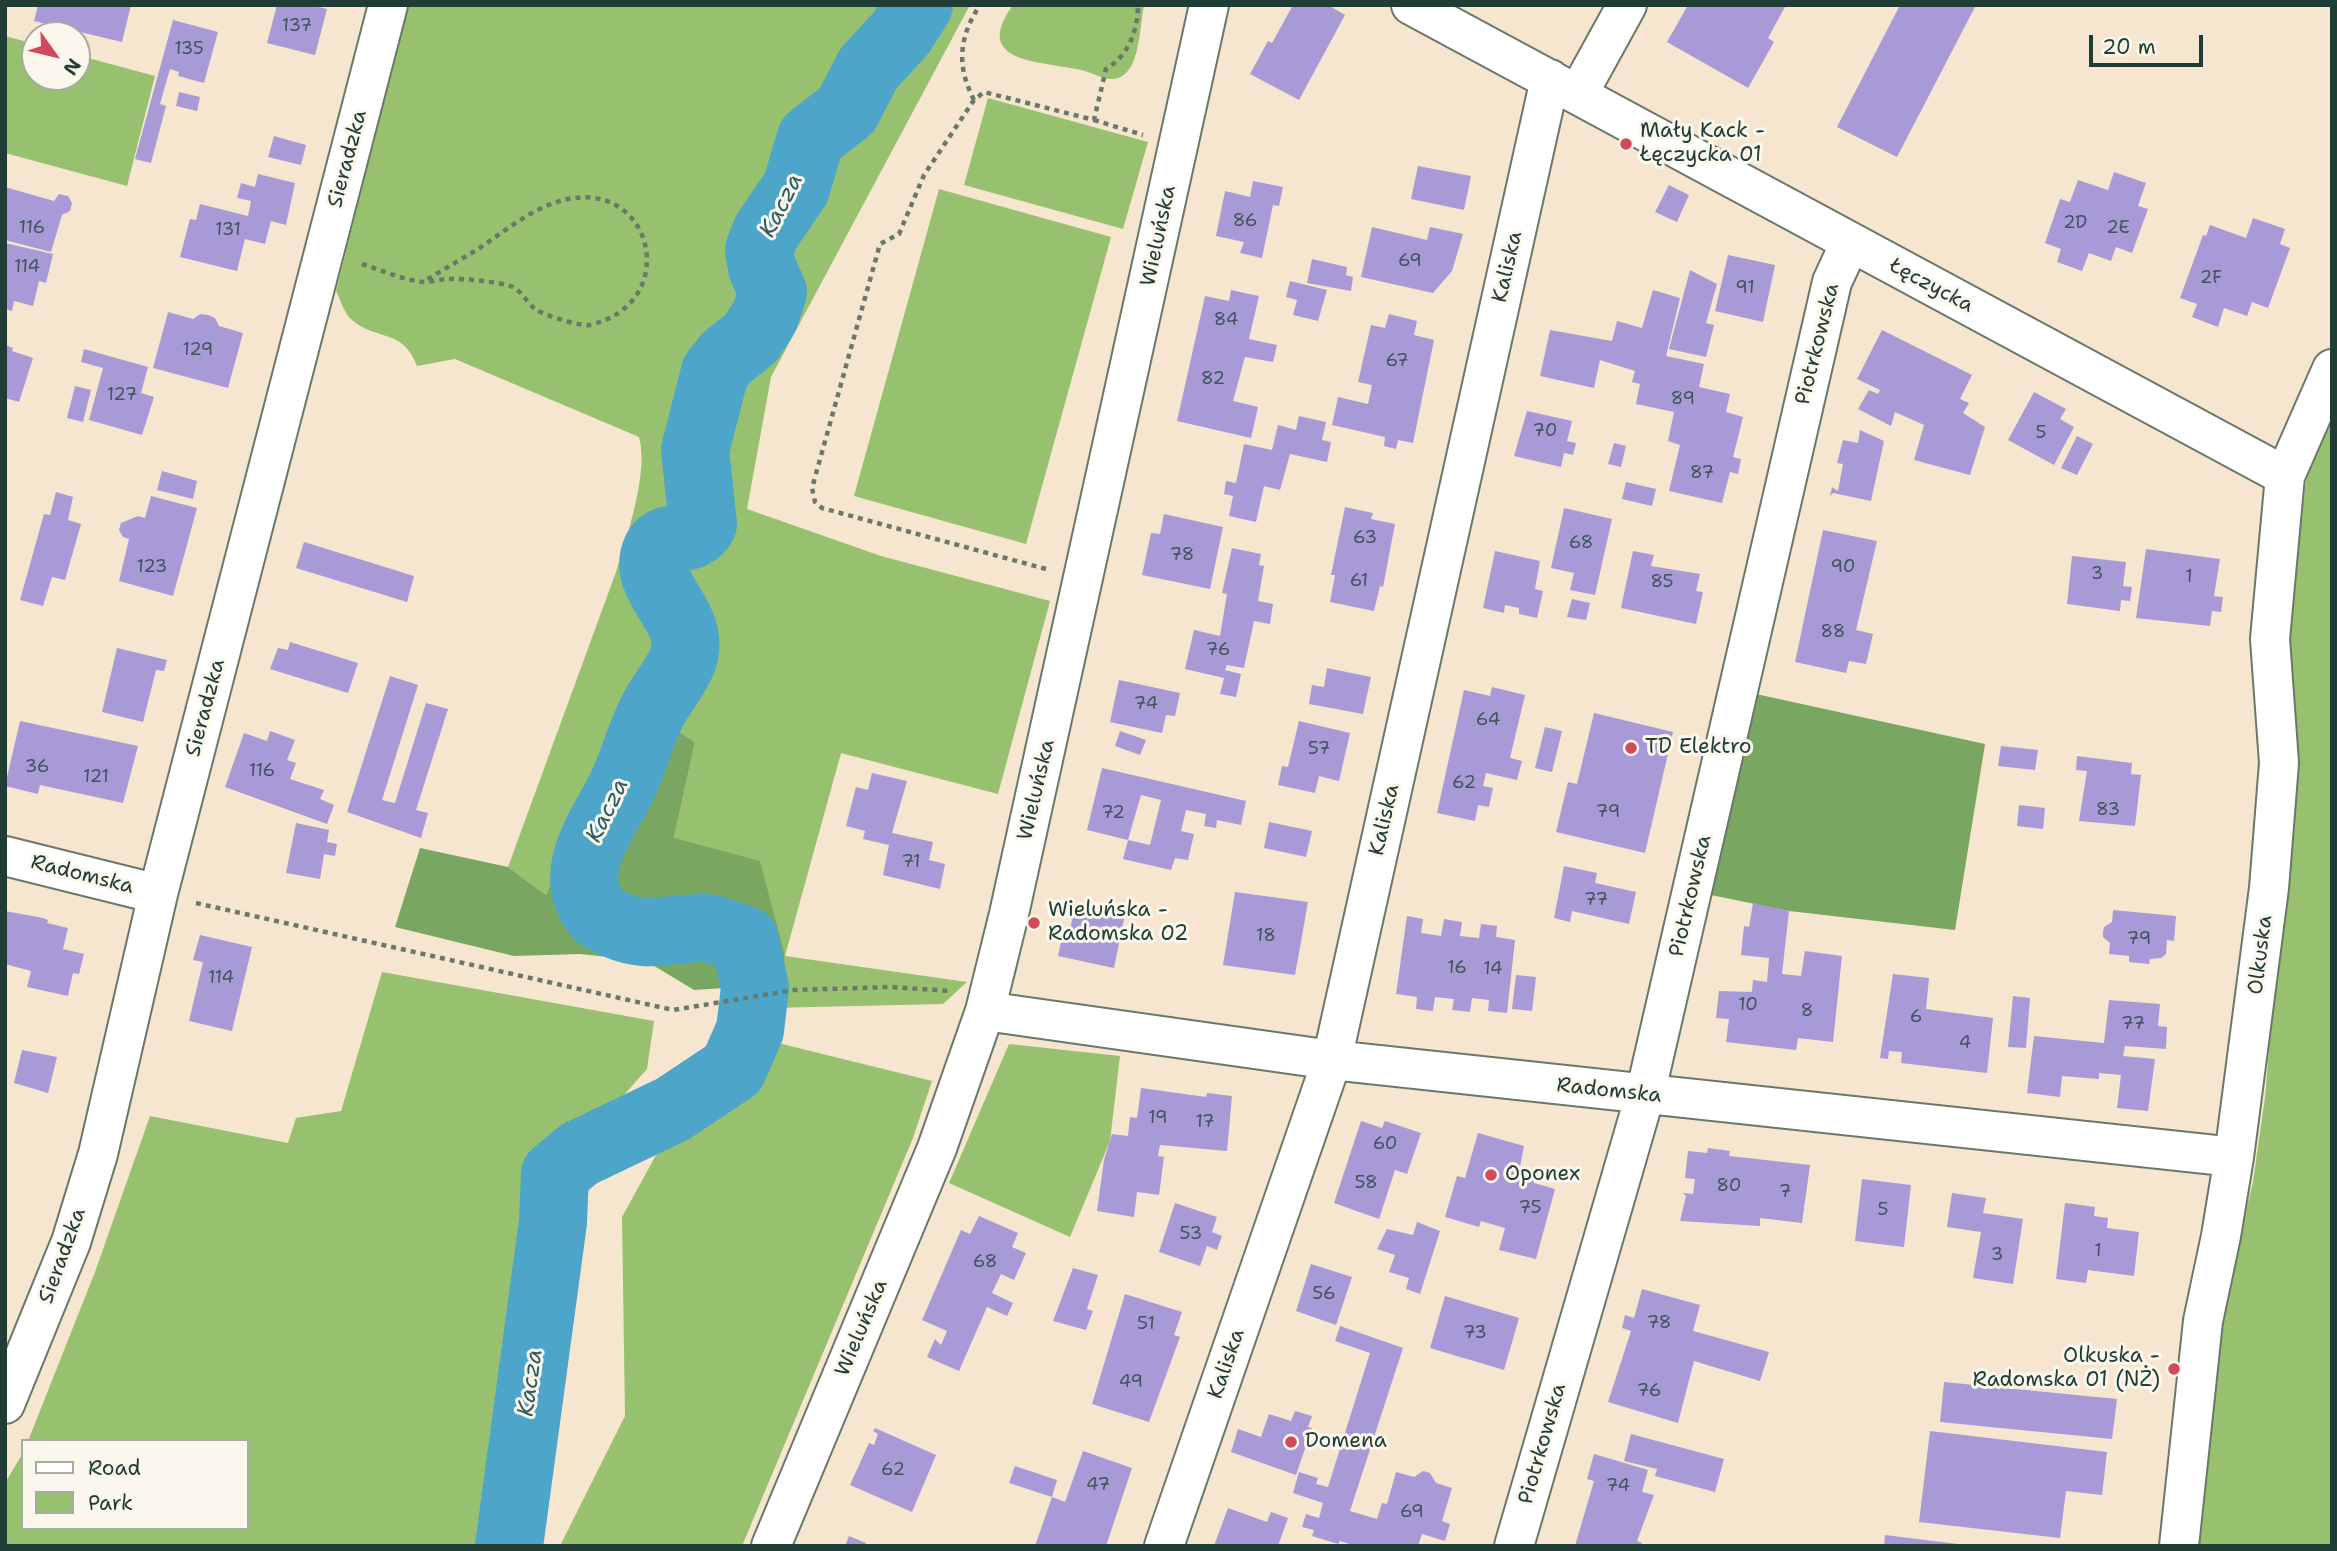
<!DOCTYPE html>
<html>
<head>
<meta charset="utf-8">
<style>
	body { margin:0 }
	#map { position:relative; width:2337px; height:1551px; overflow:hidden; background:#f6e6cf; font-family:"Shantell Sans",sans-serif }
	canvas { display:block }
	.frame { position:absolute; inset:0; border:7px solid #1f3d34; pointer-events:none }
	.legend { position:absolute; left:21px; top:1439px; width:228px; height:91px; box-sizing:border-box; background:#fbf7ec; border:2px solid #a3ada2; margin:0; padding:9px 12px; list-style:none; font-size:21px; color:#1f3d34 }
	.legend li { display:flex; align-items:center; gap:14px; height:35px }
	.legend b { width:35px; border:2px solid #a3ada2 }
	.north { position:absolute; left:21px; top:21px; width:70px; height:70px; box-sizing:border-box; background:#fbf7ec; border:2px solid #a3ada2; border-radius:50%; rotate:124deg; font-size:19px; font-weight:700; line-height:28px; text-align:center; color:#1f3d34 }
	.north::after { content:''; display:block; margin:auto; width:24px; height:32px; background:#d1495b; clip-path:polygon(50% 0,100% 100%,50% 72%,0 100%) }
	.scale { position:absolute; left:2089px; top:35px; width:114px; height:32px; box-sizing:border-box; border:4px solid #1f3d34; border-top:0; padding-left:9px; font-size:21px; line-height:24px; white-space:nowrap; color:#1f3d34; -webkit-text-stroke:5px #fbf7ec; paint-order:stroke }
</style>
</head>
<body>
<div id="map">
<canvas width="2337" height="1551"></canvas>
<div class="frame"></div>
<ul class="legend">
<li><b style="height:9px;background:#fff"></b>Road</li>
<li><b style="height:19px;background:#97c16e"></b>Park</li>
</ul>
<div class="north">N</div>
<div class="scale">20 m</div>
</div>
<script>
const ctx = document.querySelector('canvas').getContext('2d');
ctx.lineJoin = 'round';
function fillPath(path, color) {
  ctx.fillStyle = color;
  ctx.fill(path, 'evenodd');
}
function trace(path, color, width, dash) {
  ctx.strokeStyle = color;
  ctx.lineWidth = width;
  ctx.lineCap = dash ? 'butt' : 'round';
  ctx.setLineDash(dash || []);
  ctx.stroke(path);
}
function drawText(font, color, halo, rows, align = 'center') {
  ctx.font = font + ' "Shantell Sans",sans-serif';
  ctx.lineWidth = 6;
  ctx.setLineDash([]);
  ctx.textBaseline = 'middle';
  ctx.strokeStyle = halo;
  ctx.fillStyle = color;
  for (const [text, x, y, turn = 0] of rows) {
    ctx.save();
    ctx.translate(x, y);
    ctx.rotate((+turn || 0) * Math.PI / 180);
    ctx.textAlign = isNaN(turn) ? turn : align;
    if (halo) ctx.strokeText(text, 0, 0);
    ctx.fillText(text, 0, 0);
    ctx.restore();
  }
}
fillPath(new Path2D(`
	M408,5H970L771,377L747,509L881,556L1050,601L998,794L841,753L785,956L967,982L943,1004L770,1008L785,956L674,838L695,742L630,700L546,895L508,867L616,572C627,536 649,472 639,437L455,359L417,366C403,328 376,341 352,320C345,315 340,299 336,291Z
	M1013,5H1144C1140,24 1140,60 1126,73C1112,87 1096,73 1081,70C1042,61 970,64 1013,5Z
	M5,36L35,44V77H77V55L155,76L127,186L5,153Z
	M988,98L1148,142L1123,229L964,185Z
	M939,189L1111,237L1026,544L854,496Z
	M2332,401V1546H2199L2218,1327L2253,1182L2265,1097L2285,861L2288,650L2304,496L2309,459Z
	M382,972L654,1021L647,1069L615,1105L563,1134L532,1189L539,1225L522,1320L521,1364L487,1546H5V1483L23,1453V1528H247V1441H28L95,1272L150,1116L288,1143L296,1118L341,1111Z
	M762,1039L932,1081L913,1138L742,1546H560L625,1416L622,1217L656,1155L705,1108L741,1084Z
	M1009,1044L1120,1056L1110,1141L1070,1237L949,1183Z`), '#97c16e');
fillPath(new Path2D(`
	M1756,694L1985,744L1955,930L1789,911L1711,895Z
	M630,700L695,742L674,838L760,861L785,956L780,972L731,967L725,988L694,990L646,961L580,954L514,956L395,927L420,848L508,867L546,895Z`), '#79a761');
trace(new Path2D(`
	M509,1546L553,1222L555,1174L579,1154L673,1109L733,1069L750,1030L755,988L745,940C733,936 718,929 704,928C670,927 650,940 616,925C610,922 602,919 598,915C566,876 597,833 616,798C632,770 638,738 653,710C662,692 676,678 683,659C698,617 640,586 656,551C664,531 693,545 703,524L695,450L715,372L727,357L751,338L765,316L773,292L762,268L759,250L766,232L796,188L811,138L847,110L868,69L901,33L919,5`), '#4da5ca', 68);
fillPath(new Path2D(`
	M38,5H131L122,42L34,21Z
	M277,5H310L327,9L315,55L267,43Z
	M1293,5H1328L1345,15L1299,100L1250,74L1268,41L1272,43Z
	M1688,5H1786L1768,38L1774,42L1748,88L1667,42Z
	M1900,5H1976L1897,157L1837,127Z
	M173,20L218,32L204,83L178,76L179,72L170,69L160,104L166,106L151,163L135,159Z
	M179,92L200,97L197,111L176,106Z
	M274,136L306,145L301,165L268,157Z
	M1418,166L1471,176L1464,210L1411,199Z
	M2114,172L2146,183L2138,206L2148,209L2132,253L2116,247L2111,261L2089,253L2082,271L2057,262L2061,249L2045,243L2060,199L2070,202L2078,180L2108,190Z
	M258,174L295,183L286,225L271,221L265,244L245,239L237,271L180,257L190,219L196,220L200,204L248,216L251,201L237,198L241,183L255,187Z
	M1253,181L1283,187L1279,206L1273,205L1262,258L1240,253L1244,242L1216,236L1225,191L1250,197Z
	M1669,185L1689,195L1677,222L1655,212Z
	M5,187L54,201L59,194L68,196L72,203L70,211L62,215L51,252L5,240Z
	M2253,218L2285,229L2280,244L2290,248L2268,308L2252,302L2247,316L2224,308L2218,327L2192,317L2197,304L2180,298L2203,235L2206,236L2210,225L2246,238Z
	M1372,227L1427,240L1430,227L1463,234L1452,271L1433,293L1361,277Z
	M5,243L53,254L46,283L39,281L33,306L14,301L12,311L5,309Z
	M1728,255L1775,265L1763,322L1715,311Z
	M1312,259L1347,267L1346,275L1353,277L1351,291L1307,283Z
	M1690,270L1717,284L1706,323L1714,325L1706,357L1669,349Z
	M1290,281L1327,290L1318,321L1293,315L1297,300L1286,297Z
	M1231,290L1259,296L1249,339L1277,345L1273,362L1245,357L1233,401L1258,407L1251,438L1177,421L1205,296L1229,301Z
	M1653,290L1680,298L1666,356L1704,364L1699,387L1730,394L1726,412L1743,417L1733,457L1741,459L1738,474L1730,472L1722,503L1669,491L1680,445L1668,441L1674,412L1636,404L1640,384L1632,382L1635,371L1600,360L1594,388L1540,376L1550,330L1612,341L1617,321L1642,328Z
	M168,312L193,319L200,314L208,315L215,318L219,326L243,333L228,388L153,368Z
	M1389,314L1417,321L1414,335L1434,340L1413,443L1398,440L1396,449L1384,446L1385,437L1332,425L1338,397L1368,404L1372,385L1358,382L1371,325L1385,328Z
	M1882,330L1972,375L1960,399L1969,403L1963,413L1985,427L1970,475L1914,460L1924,425L1895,412L1891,426L1858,409L1869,390L1878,394L1880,390L1857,379Z
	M5,345L13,348L12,351L33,358L19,402L5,398Z
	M84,349L148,367L141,393L154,397L142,435L89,420L103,368L81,362Z
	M75,386L91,390L83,422L67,418Z
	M2034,392L2066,409L2060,419L2074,427L2054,465L2008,440Z
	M1527,411L1572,421L1567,441L1576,443L1573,455L1564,453L1561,467L1514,456Z
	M1299,416L1326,422L1322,440L1331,442L1327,462L1290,454L1280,490L1264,486L1256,522L1229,516L1233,496L1224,494L1226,481L1236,483L1244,444L1272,450L1278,425L1296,430Z
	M1860,430L1884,441L1871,501L1833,493L1830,496L1832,487L1838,491L1843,464L1837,463L1843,440L1858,443Z
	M2077,436L2093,444L2077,475L2061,468Z
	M1614,443L1626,446L1621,467L1608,464Z
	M162,471L197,481L193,499L157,490Z
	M1626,482L1656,489L1652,506L1622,499Z
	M56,492L73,497L68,520L81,524L65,580L52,577L43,606L20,600L44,514L50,515Z
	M151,496L197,508L173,596L119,581L129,539L123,537L119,530L121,523L138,516L145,518Z
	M1345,507L1373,513L1371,519L1395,524L1383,587L1380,586L1374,611L1330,602L1335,575H1331Z
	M1564,508L1612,519L1595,595L1570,590L1574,573L1551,568Z
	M1164,514L1223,527L1210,589L1142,575L1151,533L1160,534Z
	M1823,530L1877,541L1856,630L1873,634L1866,664L1849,661L1846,673L1795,662Z
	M304,542L414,576L407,602L296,568Z
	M1232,548L1261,554L1259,565L1264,566L1258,601L1273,604L1270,624L1254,621L1244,668L1227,665L1225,670L1241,674L1236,697L1220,694L1224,678L1185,669L1194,630L1220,636L1227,594L1222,593Z
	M2146,549L2220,559L2214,596L2223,597L2221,612L2212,611L2210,626L2136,618Z
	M1495,551L1540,561L1535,589L1543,591L1537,618L1519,614V608L1505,605L1504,613L1483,608Z
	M1633,551L1654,555L1651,566L1700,574L1696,591L1703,592L1696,624L1621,608Z
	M2072,556L2126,562L2123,586L2132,587L2130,601L2121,600L2120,611L2067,604Z
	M1572,599L1590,603L1586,620L1567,617Z
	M290,642L358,663L348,693L270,669L278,648L288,650Z
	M117,648L167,660L164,671L156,670L143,722L102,712Z
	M1327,668L1371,677L1363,714L1309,704L1312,685L1324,687Z
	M390,676L418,685L382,800L395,803L426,703L448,709L416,810L428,813L421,838L347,812Z
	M1119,680L1180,693L1175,716L1166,715L1162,733L1110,722Z
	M1492,687L1525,695L1510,758L1522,761L1517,780L1486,773L1483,786L1493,788L1489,807L1478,805L1475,821L1437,813L1464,690L1490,696Z
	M1594,713L1673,732L1645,853L1556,832L1568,782L1577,784Z
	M20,721L138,746L123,803L40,785L38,794L5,786Z
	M1299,721L1350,733L1339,781L1319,776L1315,793L1278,785L1282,766L1288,767Z
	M1545,727L1562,731L1552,772L1535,768Z
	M270,731L295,740L287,760L296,763L290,779L324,790L320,799L334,805L327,824L225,787L244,733L267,741Z
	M1120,731L1146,740L1140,755L1115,746Z
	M2001,746L2038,750L2035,770L1998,766Z
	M2077,756L2132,763L2131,774L2141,775L2135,826L2079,821L2087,771L2076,770Z
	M1102,768L1246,801L1241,825L1217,820L1216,828L1204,826L1206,814L1186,810L1181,831L1194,834L1188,860L1175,858L1171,870L1123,859L1128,840L1150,845L1161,800L1141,795L1128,840L1087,830Z
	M872,773L907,781L892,833L933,842L929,860L945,864L940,889L883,875L889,845L863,839L865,831L846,826L856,787L868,790Z
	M2019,805L2045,808L2043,829L2017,826Z
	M1269,822L1312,831L1306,857L1264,848Z
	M296,823L329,830L327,842L337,844L335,856L324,854L320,879L286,873Z
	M1564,866L1597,873L1595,883L1636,892L1629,924L1572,911L1570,922L1554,918Z
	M1235,892L1308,902L1295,975L1223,965Z
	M1076,903L1125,914L1114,968L1058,956L1064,928L1070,929Z
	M1753,903L1789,911L1782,974L1801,976L1805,951L1842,956L1833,1042L1798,1038L1796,1050L1726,1042L1729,1019L1716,1018L1719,991L1752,992L1753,980L1767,982L1769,958L1741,955L1744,926L1749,927Z
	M2113,910L2176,916L2174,941L2167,940L2166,954L2161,958L2150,959L2149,964L2129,962V956L2109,954L2110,943L2103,937V932L2104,927L2112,922Z
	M5,911L43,918L48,920L47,923L68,928L63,949L84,954L79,974L73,973L68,996L27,987L31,971L5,964Z
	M1407,916L1423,919L1421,933L1441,936L1444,919L1462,922L1460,936L1479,938L1481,924L1497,926L1496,937L1515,940L1507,1013L1488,1011L1489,1000L1472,998L1470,1012L1452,1010L1454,999L1435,997L1433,1011L1416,1009L1417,997L1396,994Z
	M200,935L252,947L232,1031L189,1021L203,962L193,960Z
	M1893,974L1929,978L1926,1009L1993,1018L1987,1073L1901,1063L1902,1052L1889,1051L1888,1059L1880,1058Z
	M1516,975L1536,977L1532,1011L1512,1009Z
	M2013,996L2030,998L2026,1048L2008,1047Z
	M2109,1000L2160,1004L2158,1026L2167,1027L2166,1049L2125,1046L2123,1056L2155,1059L2148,1111L2117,1108L2121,1075L2099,1073V1079L2062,1076L2060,1097L2027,1093L2034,1036L2104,1043Z
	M22,1050L57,1057L48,1093L14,1083Z
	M1141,1088L1206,1097L1207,1093L1232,1096L1227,1151L1160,1145L1158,1156L1164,1157L1159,1195L1137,1192L1134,1217L1097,1211L1104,1160L1112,1134L1128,1136L1130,1117L1137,1118Z
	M1361,1121L1382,1128L1385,1121L1421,1133L1407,1174L1395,1170L1379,1219L1334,1203Z
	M1478,1133L1524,1146L1520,1167L1536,1172L1534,1183L1555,1189L1536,1259L1499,1250L1505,1228L1481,1221L1479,1227L1445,1217L1457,1176L1465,1178Z
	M1708,1148L1730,1151L1729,1156L1810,1165L1802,1223L1760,1218V1226L1680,1221L1686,1196L1683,1193L1693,1194L1695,1179L1685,1178L1688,1151L1707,1153Z
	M1862,1179L1911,1185L1904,1247L1855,1241Z
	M1952,1193L1986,1198L1983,1213L2023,1219L2013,1284L1973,1278L1981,1232L1947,1227Z
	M1175,1203L1217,1217L1212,1232L1222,1236L1217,1250L1207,1246L1200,1266L1159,1252Z
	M2065,1203L2095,1207L2094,1216L2108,1218L2107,1228L2139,1232L2134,1276L2088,1270L2086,1283L2056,1279Z
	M979,1216L1018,1233L1012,1247L1026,1253L1014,1280L1001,1274L992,1293L1013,1303L1007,1316L987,1307L959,1371L927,1357L935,1339L941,1345L947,1331L922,1320L961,1230L970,1234Z
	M1417,1222L1440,1231L1420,1294L1406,1289L1409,1278L1389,1272L1395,1255L1377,1249L1387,1229L1413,1235Z
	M1311,1264L1352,1277L1336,1325L1296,1311Z
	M1073,1268L1098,1275L1087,1309L1093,1311L1086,1330L1053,1321Z
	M1642,1289L1700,1305L1693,1331L1769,1352L1760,1381L1694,1361L1678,1423L1608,1402L1631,1331L1622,1328L1625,1315L1634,1318Z
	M1125,1294L1182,1312L1174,1335L1180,1337L1149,1422L1092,1404Z
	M1445,1296L1519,1318L1504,1370L1430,1348Z
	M1340,1326L1403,1348L1350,1511L1377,1519L1382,1503L1387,1504L1396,1472L1414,1477L1423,1471L1430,1473L1436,1483L1452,1488L1442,1521L1450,1524L1445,1541L1422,1534L1418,1546H1356L1340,1541L1338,1544L1312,1536L1314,1530L1302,1527L1306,1514L1319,1518L1323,1503L1293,1493L1299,1472L1318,1478L1316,1484L1328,1487L1370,1353L1335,1341Z
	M1944,1382L2117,1399L2112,1439L1940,1422Z
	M1295,1411L1312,1416L1308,1427L1312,1428L1296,1475L1231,1452L1238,1429L1261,1437L1269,1414L1291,1421Z
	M875,1428L936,1455L912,1512L850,1485L869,1443L874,1445L878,1434L873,1431Z
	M1930,1431L2107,1452L2102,1495L2066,1491L2060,1538L1919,1522Z
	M1631,1434L1724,1459L1715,1492L1655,1476L1657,1469L1624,1461Z
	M1083,1451L1132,1468L1106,1546H1035L1052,1497L1065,1502Z
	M1594,1454L1648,1470L1642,1492L1654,1495L1637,1541L1642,1543L1641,1546H1575L1594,1481L1587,1479Z
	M1015,1466L1057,1480L1052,1497L1009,1483Z
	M1228,1508L1267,1522L1271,1512L1288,1518L1278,1546H1214Z
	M1885,1535L1958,1544V1546H1884Z
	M849,1536L866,1543L865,1546H845Z`), '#a89ad7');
const minor = new Path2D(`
	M1411,5L2285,476
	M1578,94L1627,5
	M5,856L158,894
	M985,1011L1332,1060L2234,1157
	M5,1404L71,1242L98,1154L158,894L388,5
	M771,1546L937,1148L985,1011L1009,914L1209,5
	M1164,1546L1332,1060L1550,79
	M1514,1546L1645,1095L1832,282L1850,243
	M2179,1546L2203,1321L2221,1236L2234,1157L2269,888L2279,763L2270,639L2285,476L2332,369`);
trace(minor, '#6a786a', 42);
trace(new Path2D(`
	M974,100C956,65 959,37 980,5
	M1094,120L1143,135
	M362,264C381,270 403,280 423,282C432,282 441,279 449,279C462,278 501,282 513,287C521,291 528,303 535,309C542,315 583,327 590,325C684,303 653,174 560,201C529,210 504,232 478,249C460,260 441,271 423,282
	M1046,569L822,508L815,502L812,488L880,244L899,234L924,175L974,100L984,92L1094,120L1106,69C1128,56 1138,31 1138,5
	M196,903L673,1010L794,990L891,987L951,991`), '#6a786a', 4.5, [5, 5]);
trace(minor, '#fff', 38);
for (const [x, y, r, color] of [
	[1626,144,7,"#d1495b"],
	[1631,748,7,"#d1495b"],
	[1034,923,7,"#d1495b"],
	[1491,1175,7,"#d1495b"],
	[2174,1369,7,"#d1495b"],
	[1291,1442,7,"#d1495b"]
]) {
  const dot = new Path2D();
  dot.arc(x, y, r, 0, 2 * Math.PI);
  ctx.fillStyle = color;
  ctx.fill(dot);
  trace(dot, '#fbf7ec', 2.5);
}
drawText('18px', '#41545d', null, [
	["137",297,26],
	["135",189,49],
	["86",1245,221],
	["2D",2075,223],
	["116",32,228],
	["2E",2118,228],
	["131",228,230],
	["69",1410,261],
	["114",27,267],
	["2F",2211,278],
	["91",1745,288],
	["84",1226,320],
	["129",198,350],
	["67",1397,361],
	["82",1213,379],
	["127",122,395],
	["89",1683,399],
	["70",1545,431],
	["5",2041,433],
	["87",1702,473],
	["63",1365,538],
	["68",1581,543],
	["78",1182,555],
	["123",152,567],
	["90",1843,567],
	["3",2097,574],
	["1",2189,577],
	["61",1359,581],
	["85",1662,582],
	["88",1833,632],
	["76",1218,650],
	["74",1146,704],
	["64",1488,720],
	["57",1319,749],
	["36",37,767],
	["116",262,771],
	["121",96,777],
	["62",1464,783],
	["83",2108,810],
	["79",1608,812],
	["72",1113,813],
	["71",911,862],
	["77",1596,900],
	["18",1266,936],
	["79",2139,939],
	["16",1457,968],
	["14",1493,969],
	["114",221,978],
	["10",1748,1005],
	["8",1807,1011],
	["6",1916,1017],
	["77",2133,1024],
	["4",1965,1043],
	["19",1158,1118],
	["17",1205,1122],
	["60",1385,1144],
	["58",1366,1183],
	["80",1729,1186],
	["7",1785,1192],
	["75",1530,1208],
	["5",1883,1210],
	["53",1191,1234],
	["1",2098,1251],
	["3",1997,1255],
	["68",985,1262],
	["56",1324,1294],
	["78",1659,1323],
	["51",1146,1324],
	["73",1475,1333],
	["49",1131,1382],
	["76",1649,1391],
	["62",893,1470],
	["47",1098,1485],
	["74",1618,1486],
	["69",1412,1512]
]);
drawText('21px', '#1f3d34', '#fbf7ec', [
	["Mały Kack -",1640,132],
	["Łęczycka 01",1640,156],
	["TD Elektro",1645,748],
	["Wieluńska -",1048,911],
	["Radomska 02",1048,935],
	["Oponex",1505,1175],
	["Olkuska -",2160,1357,"right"],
	["Radomska 01 (NŻ)",2160,1381,"right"],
	["Domena",1305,1442]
], 'left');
drawText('21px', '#1f3d34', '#fbf7ec', [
	["Sieradzka",348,159,-75],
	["Wieluńska",1159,236,-78],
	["Kaliska",1508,267,-77],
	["Łęczycka",1931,286,28],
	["Piotrkowska",1818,344,-76],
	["Sieradzka",206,708,-75],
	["Wieluńska",1037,790,-77],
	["Kaliska",1385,820,-77],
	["Radomska",82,875,14],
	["Piotrkowska",1691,896,-77],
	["Olkuska",2261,955,-83],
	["Radomska",1609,1091,6],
	["Sieradzka",63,1256,-70],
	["Wieluńska",862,1328,-67],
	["Kaliska",1227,1364,-71],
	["Piotrkowska",1543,1444,-74]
]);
drawText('italic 23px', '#2d5c61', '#fbf7ec', [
	["Kacza",782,206,-63],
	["Kacza",608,811,-64],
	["Kacza",531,1383,-82]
]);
</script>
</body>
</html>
